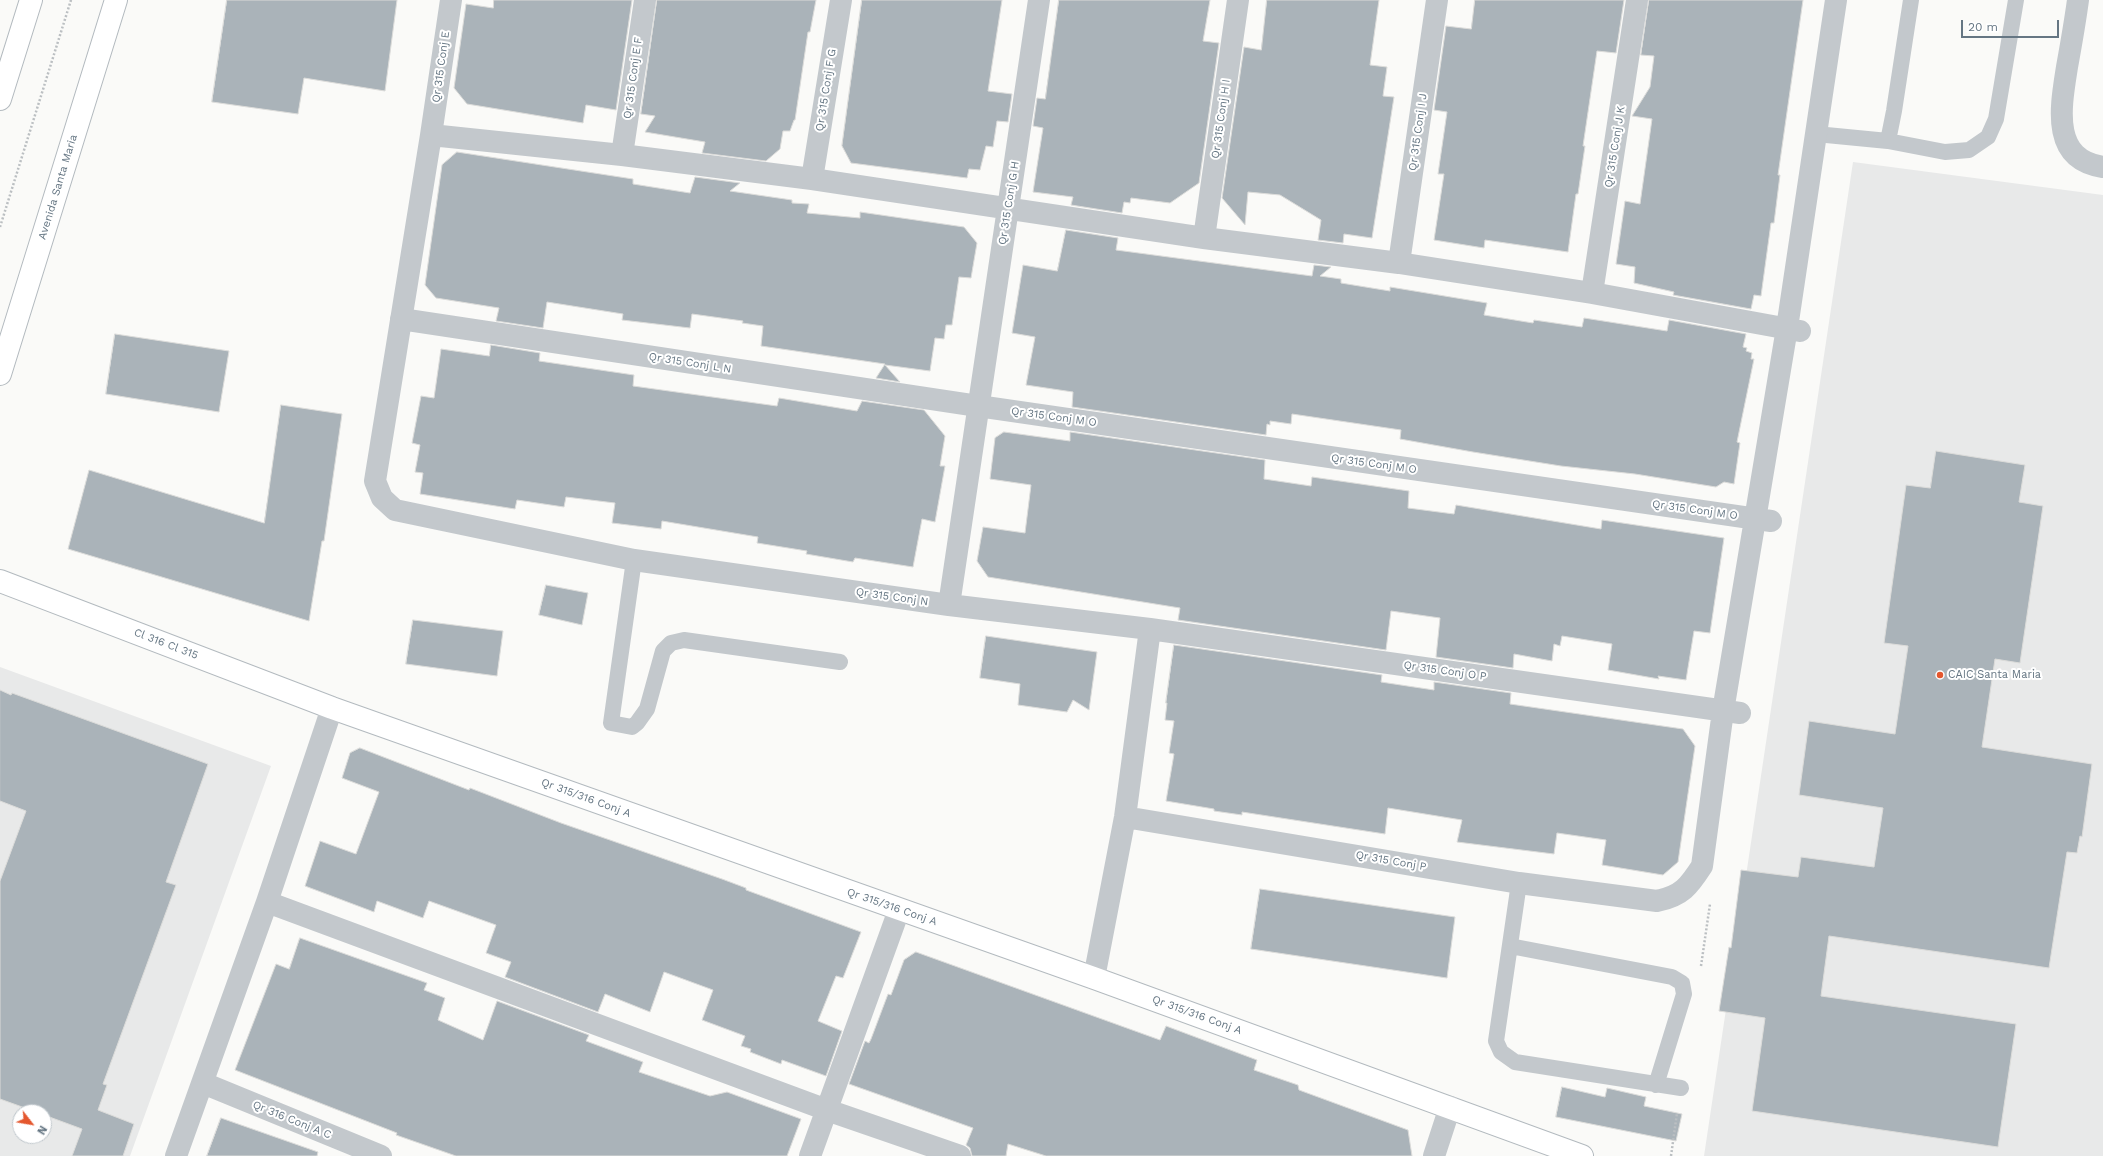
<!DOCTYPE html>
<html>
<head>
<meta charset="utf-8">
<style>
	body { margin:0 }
	#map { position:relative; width:2103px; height:1156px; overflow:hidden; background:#fafaf8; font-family:"Work Sans",sans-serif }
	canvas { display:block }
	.north { position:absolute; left:12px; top:1104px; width:40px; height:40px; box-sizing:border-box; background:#fff; border:1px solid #c1c8cd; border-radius:50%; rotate:121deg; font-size:11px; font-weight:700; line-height:16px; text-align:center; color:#657683 }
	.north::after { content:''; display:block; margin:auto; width:14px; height:18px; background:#e4572e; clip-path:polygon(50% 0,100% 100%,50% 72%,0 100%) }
	.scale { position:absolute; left:1961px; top:20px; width:98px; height:18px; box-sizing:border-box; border:2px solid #657683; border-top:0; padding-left:5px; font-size:12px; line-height:14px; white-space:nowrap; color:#657683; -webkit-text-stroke:3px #fff; paint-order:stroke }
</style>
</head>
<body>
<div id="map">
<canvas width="2103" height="1156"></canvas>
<div class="north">N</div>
<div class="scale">20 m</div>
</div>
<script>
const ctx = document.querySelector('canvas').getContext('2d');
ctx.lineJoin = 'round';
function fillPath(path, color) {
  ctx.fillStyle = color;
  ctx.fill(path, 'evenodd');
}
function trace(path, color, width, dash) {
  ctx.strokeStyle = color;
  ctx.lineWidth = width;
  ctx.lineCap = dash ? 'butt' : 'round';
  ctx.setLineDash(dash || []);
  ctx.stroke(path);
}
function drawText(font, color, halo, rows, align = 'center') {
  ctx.font = font + ' "Work Sans",sans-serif';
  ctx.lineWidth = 4;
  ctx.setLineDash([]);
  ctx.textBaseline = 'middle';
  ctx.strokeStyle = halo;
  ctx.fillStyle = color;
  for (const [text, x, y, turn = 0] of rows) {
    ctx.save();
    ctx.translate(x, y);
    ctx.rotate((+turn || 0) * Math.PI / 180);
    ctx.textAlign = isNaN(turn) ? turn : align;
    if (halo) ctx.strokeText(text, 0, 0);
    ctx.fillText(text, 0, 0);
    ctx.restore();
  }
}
fillPath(new Path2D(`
	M1853,162L2103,195V1156H1704Z
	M0,667L271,766L130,1156H0ZM20,1112H44V1136H20Z`), '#e8e9e9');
const building = new Path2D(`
	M227,0H397L385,91L304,78L298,114L212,102Z
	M494,0H632L616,110L586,105L583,123L467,104L454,88L466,4L493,8Z
	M657,0H816L810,32H808L795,120H794L790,131H783L780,149L766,161L702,153L705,142L645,132L655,116L641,114Z
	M862,0H1002L988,91L1012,94L1008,122L997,121L993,147L986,146L980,170L969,169L967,178L851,163L842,146Z
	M1059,0H1210L1203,41L1219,43L1199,183L1170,203L1131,198L1130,203L1124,202L1122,213L1071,205L1073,197L1033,192L1043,128L1033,126L1037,98L1045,99Z
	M1267,0H1379L1370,65L1387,67L1383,96L1394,97L1372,238L1344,234L1343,243L1318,240L1321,220L1280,195L1248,192L1245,225L1222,198L1244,47L1261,50Z
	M1475,0H1624L1616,53L1597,51L1583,146H1585L1578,194H1576L1568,252L1485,240L1484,248L1434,240L1444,174H1438L1447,112L1434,110L1446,26L1471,29Z
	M1649,0H1803L1778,175H1780L1774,223H1771L1761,296L1754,295L1751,309L1673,295L1674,292L1634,283L1635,267L1616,264L1625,201L1640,204L1652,119L1632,116L1650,87L1654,56L1641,55Z
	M457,152L633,179V184L690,193L695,177L740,183L730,191L792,200V203L809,204L807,213L860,218V212L964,227L977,243L971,278L959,277L952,325H946L944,339L935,338L930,371L885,365L900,382L876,378L885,364L761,346L763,326L742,323L743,321L692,314L690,328L622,320L623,314L547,302L543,328L496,321L499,308L436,298L425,285L442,165Z
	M1066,230L1118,238L1116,250L1312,276L1314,265L1331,267L1320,276L1341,279V283L1390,291V287L1487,303L1484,315L1533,323L1534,320L1582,327L1584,318L1667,331L1669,320L1746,334L1743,347L1747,348L1746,351L1752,353L1751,359H1754L1737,442L1740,443L1734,484L1724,482L1716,487L1635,474L1561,466L1473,452L1400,439L1401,430L1292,414L1291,424L1270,421V425L1267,424L1266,435L1072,407L1073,392L1026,385L1035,337L1012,333L1023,265L1057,271Z
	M115,334L229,351L219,412L106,394Z
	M491,345L540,353L539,361L634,375L633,386L777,406L779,398L857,411L862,401L924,410L945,436L940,466H945L935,522L922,519L913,567L855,558L853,562L806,554L807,551L757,543L758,537L662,521L661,529L612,523L615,503L566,497L564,507L517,500L515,509L420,494L423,473L415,472L420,445L412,443L421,396L434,398L441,349L489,356Z
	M281,405L342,414L324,541H322L309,621L68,549L89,470L264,523Z
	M1004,432L1070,441V432L1265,460L1264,479L1311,486L1312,477L1409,491L1408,508L1454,514L1456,505L1601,529L1602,520L1724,538L1710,633L1694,631L1686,680L1658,676L1659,679L1608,670L1612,644L1562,636L1560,646L1554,644L1552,661L1514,654L1513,668L1436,657L1440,618L1391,611L1386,650L1178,620L1180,608L988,577L977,561L983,527L1025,533L1031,485L990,479L995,438Z
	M1936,451L2025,465L2019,502L2043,506L2020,663L1995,659L1982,747L2092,764L2082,837L2080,836L2077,853L2067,852L2049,968L1829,936L1821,996L2016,1024L1998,1147L1752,1111L1765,1018L1719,1011L1729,947L1731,948L1741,870L1798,877L1801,857L1874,867L1883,808L1799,795L1809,721L1895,734L1908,646L1884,643L1906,485L1930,488Z
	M546,585L588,593L582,625L539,615Z
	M413,620L503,631L497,676L406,664Z
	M986,636L1097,652L1089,710L1073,700L1067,712L1018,705L1020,684L980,678Z
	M1174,645L1382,675L1381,682L1434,690V682L1511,693L1510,704L1683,729L1695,746L1678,862L1663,875L1602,865L1606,840L1557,833L1554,854L1457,842L1462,820L1388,808L1385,834L1242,812V815L1214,811V809L1166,801L1174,754L1169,753L1174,721L1165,720L1167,703H1166Z
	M0,690L11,695L12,693L208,764L166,882L176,885L103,1084L107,1085L98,1110L134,1124L123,1156H72L82,1129L44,1115V1112H36L0,1099V881L26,811L0,801Z
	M360,748L469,790L470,788L561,823L722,879L746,888V890L861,932L843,978L836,976L818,1021L842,1031L826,1076L782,1060L781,1064L750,1052L751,1049L741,1046L745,1036L702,1020L713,990L664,972L650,1012L605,994L598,1012L505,977L511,962L486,953L496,925L429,901L423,918L377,901L374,912L305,886L320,841L356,854L379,792L342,778L350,753Z
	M1260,889L1455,917L1447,978L1251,949Z
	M300,938L427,983L424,990L445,998L438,1020L483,1040L497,1001L589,1035L586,1041L643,1062L639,1072L710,1096L727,1092L801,1119L787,1156H456L396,1135L397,1133L235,1070L276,964L289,969Z
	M916,952L1160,1040L1166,1026L1257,1060L1254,1070L1298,1085L1299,1090L1408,1130L1412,1156H1046L1008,1144L1006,1156H972L970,1148L966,1145L973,1128L849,1084L865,1041L869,1043L871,1039L888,994L891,995L904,960Z
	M1562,1087L1605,1097L1607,1088L1646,1097L1644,1106L1682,1114L1676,1141L1556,1117Z
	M221,1118L318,1152L317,1156H207Z`);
fillPath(building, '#aab3b9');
trace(building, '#dcdcda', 1);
const secondary = new Path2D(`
	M0,99L31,0
	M0,374L116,0
	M0,581L332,708L1094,978L1582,1156`);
trace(secondary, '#b3babf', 24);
trace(new Path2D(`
	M0,227L71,0
	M1701,966L1710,904
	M1671,1156L1677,1113`), '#bbbfc2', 2.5, [2, 2]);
trace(new Path2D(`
	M1816,134L1888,141L1945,152L1969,150L1988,137L1996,119L2016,0
	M1888,141L1894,111L1911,0
	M634,560L611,723L632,727L637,723L647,709L663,651L671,643L684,640L840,662
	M1519,883L1496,1041L1501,1052L1515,1062L1681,1088
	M1510,946L1672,977L1682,983L1684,994L1656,1085`), '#c3c8cc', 16);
trace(new Path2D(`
	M451,0L431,135L375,481L382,498L395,510L634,560L949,605L1150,629L1740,713
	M2078,0C2075,22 2071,45 2067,67C2061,106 2050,159 2103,167
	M431,135L622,155L812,179L1204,238L1399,263L1592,293L1800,331
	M622,155L645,0
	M812,179L841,0
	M1204,238L1238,0
	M1399,263L1437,0
	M1592,293L1637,0
	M401,319L978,406L1771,521
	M949,605L1039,0
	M1125,817L1519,883L1657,901C1682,896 1689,886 1702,866L1723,711L1787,328L1836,0
	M267,902L827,1110L960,1156
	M1094,978L1125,817L1150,629
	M203,1083L381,1156
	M176,1156L267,902L332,708
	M810,1156L899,910
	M1434,1156L1450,1107`), '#c3c8cc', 22);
trace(secondary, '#fff', 22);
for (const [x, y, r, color] of [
	[1940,675,4,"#e4572e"]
]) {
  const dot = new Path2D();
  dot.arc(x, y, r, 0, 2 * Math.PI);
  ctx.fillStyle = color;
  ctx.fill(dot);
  trace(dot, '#fff', 1.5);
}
drawText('11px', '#657683', '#fff', [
	["Qr 315 Conj E",441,67,-82],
	["Qr 315 Conj E F",633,78,-82],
	["Qr 315 Conj F G",826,90,-81],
	["Qr 315 Conj H I",1221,119,-82],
	["Qr 315 Conj I J",1418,132,-82],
	["Qr 315 Conj J K",1615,147,-81],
	["Avenida Santa Maria",58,187,-73],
	["Qr 315 Conj G H",1009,203,-81],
	["Qr 315 Conj L N",690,363,9],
	["Qr 315 Conj M O",1054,417,8],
	["Qr 315 Conj M O",1374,464,8],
	["Qr 315 Conj M O",1695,510,8],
	["Qr 315 Conj N",892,597,8],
	["Cl 316 Cl 315",166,644,21],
	["Qr 315 Conj O P",1445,671,8],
	["Qr 315/316 Conj A",586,798,20],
	["Qr 315 Conj P",1391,861,10],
	["Qr 315/316 Conj A",892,907,19],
	["Qr 315/316 Conj A",1197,1015,20],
	["Qr 316 Conj A C",292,1120,22]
]);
drawText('11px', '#657683', '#fff', [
	["CAIC Santa Maria",1948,675]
], 'left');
</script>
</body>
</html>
